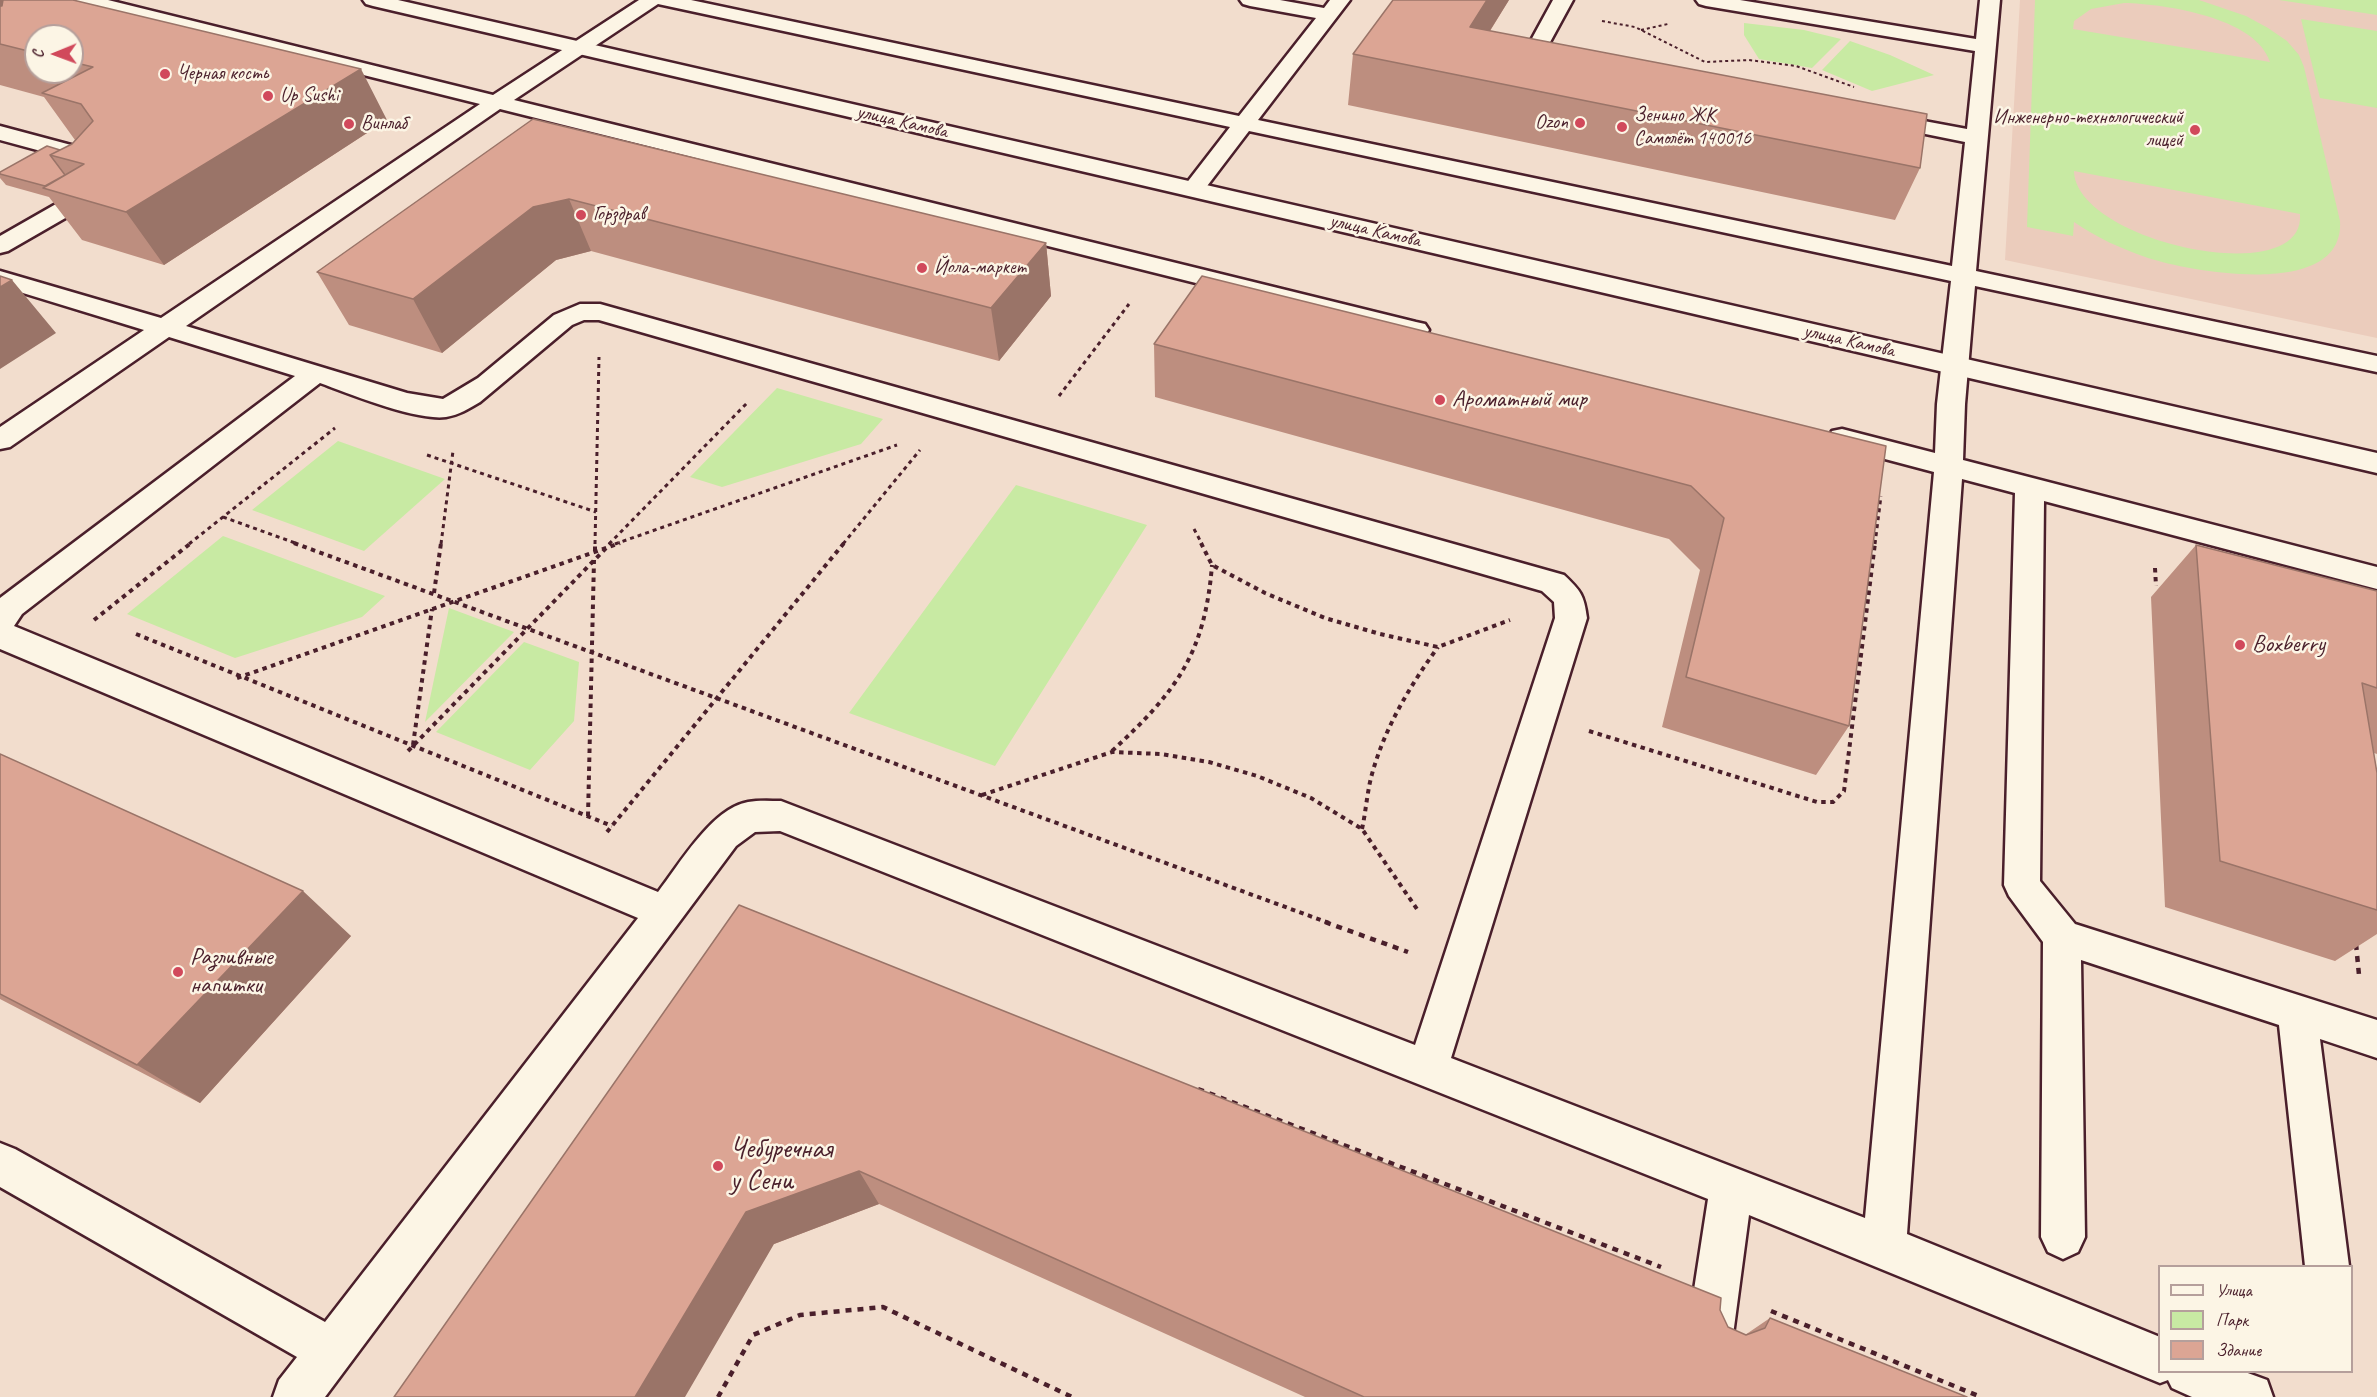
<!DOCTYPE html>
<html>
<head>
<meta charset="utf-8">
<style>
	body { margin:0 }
	#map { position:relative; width:2377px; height:1397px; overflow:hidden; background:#f2ddcd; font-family:Caveat,sans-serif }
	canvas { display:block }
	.legend { position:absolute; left:2158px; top:1265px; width:195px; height:108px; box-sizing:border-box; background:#fcf5e5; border:2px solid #b59f9b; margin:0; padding:8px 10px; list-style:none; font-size:18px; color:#4a1f2b }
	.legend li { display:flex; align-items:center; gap:12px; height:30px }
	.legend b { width:30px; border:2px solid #b59f9b }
	.north { position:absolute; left:24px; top:24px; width:60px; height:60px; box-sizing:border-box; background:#fcf5e5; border:2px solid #b59f9b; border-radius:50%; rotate:269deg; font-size:16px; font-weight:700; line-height:24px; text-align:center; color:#4a1f2b }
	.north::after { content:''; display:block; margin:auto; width:21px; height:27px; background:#d1495b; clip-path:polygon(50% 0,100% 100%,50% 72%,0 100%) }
</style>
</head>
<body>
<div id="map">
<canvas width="2377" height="1397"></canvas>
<ul class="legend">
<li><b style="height:8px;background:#fcf5e5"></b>Улица</li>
<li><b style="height:16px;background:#c8eaa3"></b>Парк</li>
<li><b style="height:16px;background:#dca594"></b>Здание</li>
</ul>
<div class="north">С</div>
</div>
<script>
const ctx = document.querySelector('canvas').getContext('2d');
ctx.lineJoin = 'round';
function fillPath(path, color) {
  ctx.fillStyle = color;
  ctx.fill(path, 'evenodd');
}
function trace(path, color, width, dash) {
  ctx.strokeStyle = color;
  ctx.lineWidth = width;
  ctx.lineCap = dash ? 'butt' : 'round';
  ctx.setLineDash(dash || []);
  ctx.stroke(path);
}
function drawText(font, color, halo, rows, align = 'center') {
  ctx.font = font + ' Caveat,sans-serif';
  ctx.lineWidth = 5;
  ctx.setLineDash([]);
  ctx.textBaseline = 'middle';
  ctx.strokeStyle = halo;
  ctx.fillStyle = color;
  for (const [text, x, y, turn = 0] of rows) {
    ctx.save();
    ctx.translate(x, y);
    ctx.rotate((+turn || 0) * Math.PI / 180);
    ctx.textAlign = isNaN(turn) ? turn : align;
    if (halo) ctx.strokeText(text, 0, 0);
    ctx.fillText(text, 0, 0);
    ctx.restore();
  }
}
fillPath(new Path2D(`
	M2020,0H2377V338L2005,260Z`), '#ebccbc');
fillPath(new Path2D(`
	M2035,0H2199L2246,16L2268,28L2287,41L2299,55L2304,67L2340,221C2345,300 2192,272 2148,258C2122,249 2097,238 2074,222L2073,236L2027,227ZM2124,3C2164,4 2256,17 2270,62L2073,29L2074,21L2091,9ZM2074,171L2300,214C2306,292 2075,242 2074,171Z
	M2279,0H2377V15Z
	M2301,19L2377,31V108L2320,98Z
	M1744,23L1804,30L1841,39L1812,68L1759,59L1744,35Z
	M1850,41L1890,55L1934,75L1872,91L1822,70Z
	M777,388L883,419L861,444L722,487L690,477Z
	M338,441L445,479L364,551L252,510Z
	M1016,485L1147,525L995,766L849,713Z
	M223,536L385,596L362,617L235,658L127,614Z
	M449,608L514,632L425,722Z
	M524,642L579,662L574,721L530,770L436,732Z`), '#c8eaa3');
const service = new Path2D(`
	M75,0H108L493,95L639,0H691L1239,116L1316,18L1250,6L1243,4L1240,0H1280L1324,8L1330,0H1350L1258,120L1952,266L1965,142L1881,125L1873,124L1870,119L1873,114L1881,113L1967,129L1975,51L1706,6L1699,4L1696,0H1740L1976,39L1980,0H2000L1976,271L2377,356V372L1975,286L1965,404L1963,460L2377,567V589L2044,501L2040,881L2075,924L2377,1020V1058L2320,1039L2349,1266H2305L2279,1025L2081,960L2085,1237L2078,1252L2063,1259L2048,1252L2041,1237L2043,942L2009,896L2004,885L2015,493L1962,479L1907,1234L2160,1337V1372H2245L2267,1380L2273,1397H2192L2172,1388L2168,1380L2160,1383L1749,1215L1733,1335L1726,1351L1710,1358L1694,1351L1687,1335L1708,1199L780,831L755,832L736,846L325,1397H273L279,1380L297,1357L0,1187V1143L15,1149L325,1322L638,918L0,649V598L295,376L169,337L10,447L0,449V427L144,330L0,286V271L161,318L480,104L78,4ZM658,4L1230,127L1182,189L1185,194L1193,196L1201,194L1249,131L1951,281L1937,404L1935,453L1842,429L1832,431L1828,438L1832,445L1934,472L1865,1218L1451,1058L1587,618C1584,595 1581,591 1564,575L600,304H580L554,315L478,378L443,399L407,393L186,326L500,109L1416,338L1425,336L1429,330L1425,324L1416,322L514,100ZM584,320H599L1542,591L1554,602L1555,618L1415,1045L781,801C770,801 759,800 748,802C712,808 679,865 658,892L14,626L22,614L320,383C350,394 416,421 446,417C459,415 470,408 480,402L572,325Z
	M1553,0H1573L1549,44L1550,48L1581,57L1584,61L1581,65C1564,70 1534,62 1529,44Z
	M0,126L116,157L126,172L107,194L8,251L0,253V236L91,184L103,171L100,167L0,140Z`);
const minor = new Path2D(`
	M363,0H398L2377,453V473L373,6L366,4Z`);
trace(service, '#4a1f2b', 5);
trace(minor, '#4a1f2b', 5);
trace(new Path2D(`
	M1602,21L1635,27L1705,62L1749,60L1796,66L1854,87
	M1641,30L1668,24`), '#4a1f2b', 2, [3, 3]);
trace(new Path2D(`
	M1059,396L1129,304
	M427,455L596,512
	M223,517L298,544
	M1194,529L1202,544
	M189,544L335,428
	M441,544L453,451
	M595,544L599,357
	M609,544L748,402
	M615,544L897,445
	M843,544L920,450
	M1875,544L1881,496`), '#4a1f2b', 3, [4, 4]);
trace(new Path2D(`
	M294,543L1329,923
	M1201,543L1212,565L1265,593L1325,618L1380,634L1438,647L1510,620
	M595,551V543
	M2155,568L2156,586
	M434,593L441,543
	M94,620L191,543
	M136,634L612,826
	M237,678L620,543
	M1589,731L1817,802H1833L1844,791L1875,543
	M413,745L432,609
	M408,751L611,543
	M1112,751C1176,692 1205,654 1212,565
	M982,795L1112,752L1161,754L1209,762L1257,776L1311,798L1362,829L1419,912
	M588,816L594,560
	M1362,829C1366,811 1367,792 1372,774C1385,727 1410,686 1438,647
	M607,832L844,543`), '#4a1f2b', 4, [4.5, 4.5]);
trace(new Path2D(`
	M1325,922L1408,952
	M2356,944L2359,975
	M1198,1089L1661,1267
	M1771,1311L1981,1397
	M718,1397L753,1335L800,1315L883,1307L1072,1397`), '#4a1f2b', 4.5, [6, 6]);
fillPath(service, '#fcf5e5');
fillPath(minor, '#fcf5e5');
fillPath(new Path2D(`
	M0,0L387,120L164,265L82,240L49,197L6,185L0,178V172L60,150L72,144L75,140L44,97L0,85ZM36,36H72V72H36Z
	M1509,0L1490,31L1920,168L1895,220L1348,105L1353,54Z
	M533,119L1046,243L1051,296L999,361L591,251L556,260L442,353L349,325L317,272Z
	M1154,344L1886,446L1849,726L1816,775L1662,727L1700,570L1669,539L1155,397Z
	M2196,545L2377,591V754L2374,753L2377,773V934L2335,961L2165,907L2151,597Z
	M0,754L351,936L200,1103L0,999Z
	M739,905L1720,1310L1728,1327L1745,1335L1770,1318L1967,1397H1305L879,1204L774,1244Z`), '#bd8e7f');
fillPath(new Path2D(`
	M0,0H12L0,44Z
	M1487,0H1509L1461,77L1470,27Z
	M361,69L387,120L164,265L126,212Z
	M569,199L591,251L556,260L442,353L413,299L533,207Z
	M1046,243L1051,296L999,361L991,308Z
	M12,280L56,333L0,369V287Z
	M303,891L351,936L200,1103L137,1065Z
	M859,1171L879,1204L774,1244L685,1397H635L746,1212Z`), '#9a7468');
const building = new Path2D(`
	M3,0H73L361,69L126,212L43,188L84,164L50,155L72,144L93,121L81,104L42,93L93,67L72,62V36H36V53L0,44V6H2Z
	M1393,0H1487L1470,27L1927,114L1920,168L1353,54Z
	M533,119L1046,243L991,308L569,199L533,207L413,299L317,272Z
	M47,146L60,150L50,155L65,175L45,186L0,174V172Z
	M0,276L12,280L0,287Z
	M1202,276L1886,446L1849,726L1686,677L1724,518L1691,486L1154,344Z
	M2196,545L2377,591V688L2362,683L2377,773V910L2220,861Z
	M0,754L303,891L137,1065L0,994Z
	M739,905L1721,1298L1720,1310L1728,1327L1746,1335L1765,1328L1770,1318L1967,1397H1364L859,1171L746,1212L635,1397H394Z`);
fillPath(building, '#dca594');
trace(building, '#9a7468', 1.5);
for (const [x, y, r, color] of [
	[165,74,6,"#d1495b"],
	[268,96,6,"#d1495b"],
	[1580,123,6,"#d1495b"],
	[349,124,6,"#d1495b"],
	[1622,127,6,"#d1495b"],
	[2195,130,6,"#d1495b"],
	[581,215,6,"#d1495b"],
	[922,268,6,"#d1495b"],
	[1440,400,6,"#d1495b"],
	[2240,645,6,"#d1495b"],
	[178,972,6,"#d1495b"],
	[718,1166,6,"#d1495b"]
]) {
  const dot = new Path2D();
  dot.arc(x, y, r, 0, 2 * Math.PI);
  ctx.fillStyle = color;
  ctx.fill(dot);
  trace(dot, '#fcf5e5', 2);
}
drawText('20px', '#4a1f2b', '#fcf5e5', [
	["Черная кость",177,74],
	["Up Sushi",280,96],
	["Зенино ЖК",1634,116],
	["Самолёт 140016",1634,139],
	["Инженерно-технологический",2183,118,"right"],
	["лицей",2183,141,"right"],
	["Ozon",1568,123,"right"],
	["Винлаб",361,124],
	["Горздрав",593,215],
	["Йола-маркет",934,268]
], 'left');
drawText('20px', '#4a1f2b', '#fcf5e5', [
	["улица Камова",902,122,13],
	["улица Камова",1375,231,13],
	["улица Камова",1849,341,13]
]);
drawText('24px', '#4a1f2b', '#fcf5e5', [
	["Ароматный мир",1452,400],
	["Boxberry",2252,645],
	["Разливные",190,958],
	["напитки",190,986]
], 'left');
drawText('28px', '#4a1f2b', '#fcf5e5', [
	["Чебуречная",730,1150],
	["у Сени",730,1182]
], 'left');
</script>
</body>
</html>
